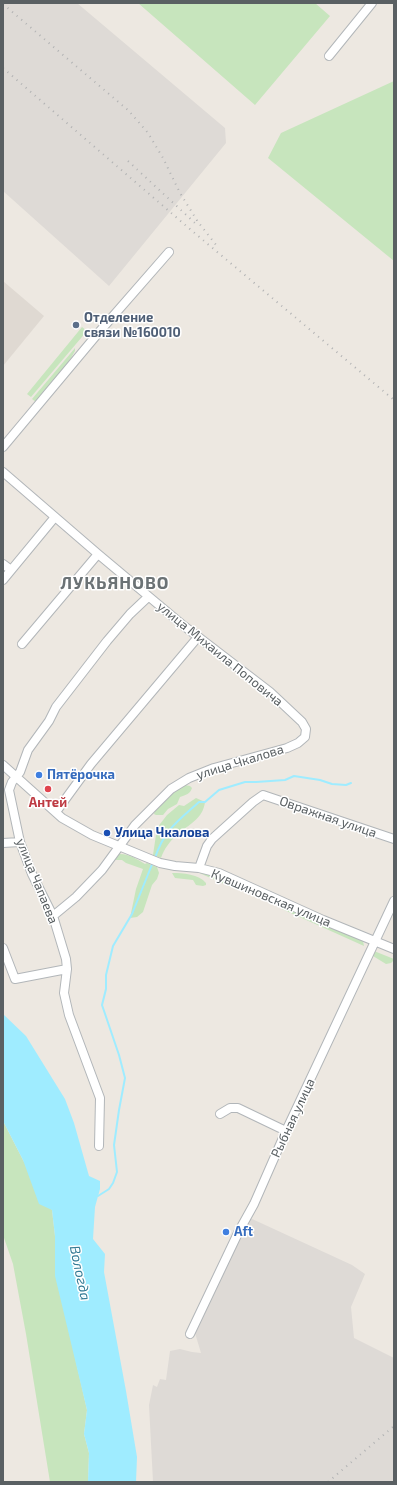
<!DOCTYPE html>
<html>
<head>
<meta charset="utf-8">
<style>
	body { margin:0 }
	#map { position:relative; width:397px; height:1485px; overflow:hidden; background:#ede8e1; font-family:"Exo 2",sans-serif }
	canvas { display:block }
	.frame { position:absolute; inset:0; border:4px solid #5a6063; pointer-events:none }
</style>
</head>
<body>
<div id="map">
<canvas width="397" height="1485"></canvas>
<div class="frame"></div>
</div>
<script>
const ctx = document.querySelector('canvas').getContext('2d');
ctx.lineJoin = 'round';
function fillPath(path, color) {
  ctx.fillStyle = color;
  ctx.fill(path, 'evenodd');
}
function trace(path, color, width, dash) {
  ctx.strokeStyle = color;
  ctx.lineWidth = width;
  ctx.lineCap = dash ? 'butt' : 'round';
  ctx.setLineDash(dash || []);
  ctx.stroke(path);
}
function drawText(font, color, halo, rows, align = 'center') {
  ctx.font = font + ' "Exo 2",sans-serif';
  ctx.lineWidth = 3;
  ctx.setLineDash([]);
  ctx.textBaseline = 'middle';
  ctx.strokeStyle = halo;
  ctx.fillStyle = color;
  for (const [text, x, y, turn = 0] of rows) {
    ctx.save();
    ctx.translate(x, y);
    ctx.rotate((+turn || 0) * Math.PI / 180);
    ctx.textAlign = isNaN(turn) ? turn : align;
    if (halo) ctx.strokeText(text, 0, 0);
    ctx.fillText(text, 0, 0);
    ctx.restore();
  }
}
fillPath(new Path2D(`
	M3,3H77L225,128L226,143L109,286L3,191Z
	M250,1218L352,1265L365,1274L351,1307L354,1338L394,1358V1482H153L149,1405L153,1385L157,1387L160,1379L166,1380L170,1351L180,1349L192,1352L201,1353L195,1333Z`), '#dedad6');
fillPath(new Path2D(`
	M3,281L44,316L3,366Z`), '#dfd9d2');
fillPath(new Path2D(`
	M138,3H315L330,16L255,105Z
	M394,81V261L268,158L281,133Z
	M82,327L87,331L31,397L27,394Z
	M75,348V351L68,363L36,402L32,399Z
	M185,785L190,786L192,788C190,794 186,795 180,797L177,804L168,809L163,815H156L154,814C157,800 174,790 185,785Z
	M196,798L205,802C203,819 189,824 177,835C170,841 164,849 161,858L153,855L157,828L167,815L179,805L184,806Z
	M118,854C128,853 137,859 145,864L147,863L157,867L159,873L157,879L152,885L143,912L137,917L130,918L136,889L143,869L126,863L122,860H115L114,859Z
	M197,872L212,874L236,885L238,890Z
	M172,873C183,873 199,874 206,883V885L203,886L196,885L193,880L175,878Z
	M286,908L363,941L364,946L282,909Z
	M374,951L394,959V960L391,963L386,964L373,956Z
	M3,1121L23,1160L52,1210L55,1236L75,1357L87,1410L84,1434L89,1453L88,1482H50L26,1334L13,1264L3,1235Z`), '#c7e5bd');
fillPath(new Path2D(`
	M3,1014L26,1036L65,1099L74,1123L89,1176L100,1181V1189L95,1207L93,1239L105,1254L104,1272L126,1391L137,1457L136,1482H88L89,1453L84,1434L87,1410L55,1276V1236L52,1210L39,1204L23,1160L3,1121Z`), '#9fecff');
trace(new Path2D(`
	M155,858C164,830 178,821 199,802H205L219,790L245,782H256L285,780L294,776L320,780L332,784L346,785L351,783
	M98,1196L109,1189L113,1183L117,1172L114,1145L119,1110L125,1078L119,1055L102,1005L106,989V975L113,946L132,914L153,862`), '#9fecff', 2);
const minor = new Path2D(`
	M329,56L372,3
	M3,447L100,331L169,252
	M3,472L98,554L184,626L270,692L302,722L306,729L305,737L298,743L287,748L214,768L189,778L171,789L135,825L102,870L76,897L53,916
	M3,564L11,570
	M3,580L55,517
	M22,644L98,554
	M3,765L62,818L92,835L160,863L175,866L199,868L219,873L323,920L394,949
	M56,812L91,764L198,637
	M3,843L20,842
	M199,868L207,846L212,839L253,802L263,795L394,839
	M3,948L15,979L67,969
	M220,1114L230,1108H238L286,1131
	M99,1146L100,1098L69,1015L64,993L67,969L66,959L53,916L32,874L20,842L9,790L12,782L20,772L28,750L49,721L56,707L107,641L130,614L148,597
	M190,1334L239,1231L254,1204L286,1131L394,901`);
trace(minor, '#b2b6b9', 10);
trace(minor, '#fff', 8);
trace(new Path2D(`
	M3,4L129,111L148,133L163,158L180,193L198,222L217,246
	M3,68L191,230L394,400
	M128,161L196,224
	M328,1482L394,1426`), '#b1b2b3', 2, [1, 5]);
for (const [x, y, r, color] of [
	[76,325,4,"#5c6f8a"],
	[39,775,4,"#3f7fe0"],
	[48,789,4,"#e0444e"],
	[107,833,4,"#1a4fb4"],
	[226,1232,4,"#3f7fe0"]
]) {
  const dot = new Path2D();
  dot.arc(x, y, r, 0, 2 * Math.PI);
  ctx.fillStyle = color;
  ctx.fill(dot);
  trace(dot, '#fff', 1.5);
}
drawText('bold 13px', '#4e5e75', '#fff', [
	["Отделение",84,318],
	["связи №160010",84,333]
], 'left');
drawText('13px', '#5a6063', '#fff', [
	["улица Михаила Поповича",220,654,39],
	["улица Чкалова",240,762,-17],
	["Овражная улица",328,817,19],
	["улица Чапаева",37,881,68],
	["Кувшиновская улица",271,898,23],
	["Рыбная улица",293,1118,-65]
]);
drawText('bold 13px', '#366cbe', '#fff', [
	["Пятёрочка",47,775],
	["Aft",234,1232]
], 'left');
drawText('bold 13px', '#be3a42', '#fff', [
	["Антей",48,803]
]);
drawText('bold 13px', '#164399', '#fff', [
	["Улица Чкалова",115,833]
], 'left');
drawText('italic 14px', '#357c96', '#fff', [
	["Вологда",80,1273,78]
]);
ctx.letterSpacing = '1px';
drawText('bold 17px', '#6b7275', '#fff', [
	["ЛУКЬЯНОВО",115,583]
]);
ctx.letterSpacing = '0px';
</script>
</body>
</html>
